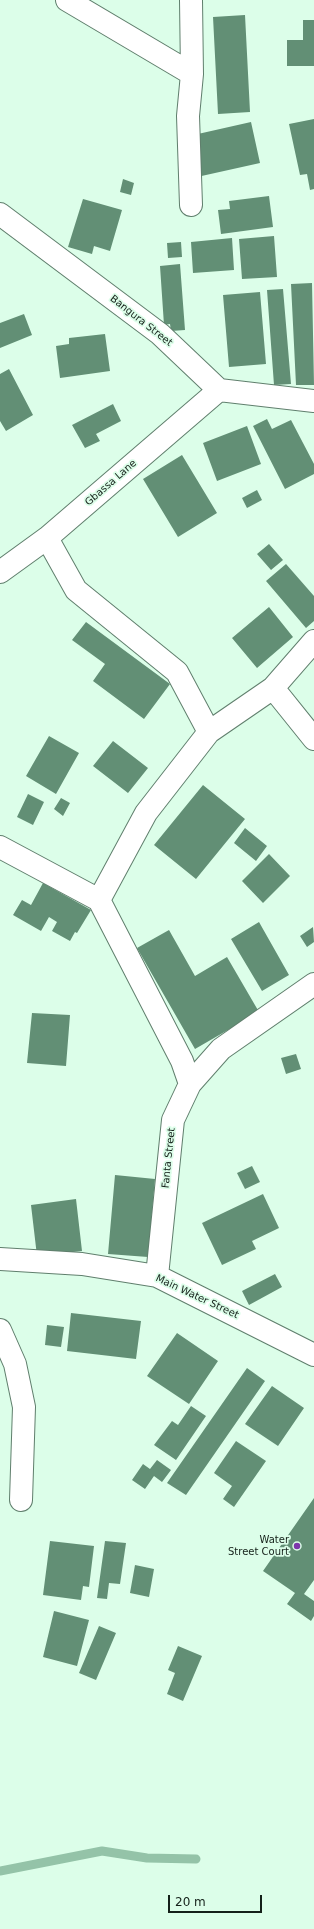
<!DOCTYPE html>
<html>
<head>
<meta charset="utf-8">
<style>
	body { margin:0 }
	#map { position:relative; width:314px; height:1929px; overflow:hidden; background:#dcfee9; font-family:"DejaVu Sans",sans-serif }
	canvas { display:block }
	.scale { position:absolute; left:168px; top:1895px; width:94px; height:18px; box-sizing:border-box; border:2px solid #142019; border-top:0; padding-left:5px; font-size:12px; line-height:14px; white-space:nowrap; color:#142019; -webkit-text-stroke:3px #dcfee9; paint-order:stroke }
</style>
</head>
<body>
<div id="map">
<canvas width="314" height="1929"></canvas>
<div class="scale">20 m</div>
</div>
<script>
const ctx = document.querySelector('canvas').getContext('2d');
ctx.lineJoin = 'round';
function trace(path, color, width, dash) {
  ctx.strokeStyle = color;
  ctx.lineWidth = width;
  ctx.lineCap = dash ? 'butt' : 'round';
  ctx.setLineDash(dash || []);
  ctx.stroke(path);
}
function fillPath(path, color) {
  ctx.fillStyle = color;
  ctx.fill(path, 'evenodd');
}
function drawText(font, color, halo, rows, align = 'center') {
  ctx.font = font + ' "DejaVu Sans",sans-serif';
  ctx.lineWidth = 3.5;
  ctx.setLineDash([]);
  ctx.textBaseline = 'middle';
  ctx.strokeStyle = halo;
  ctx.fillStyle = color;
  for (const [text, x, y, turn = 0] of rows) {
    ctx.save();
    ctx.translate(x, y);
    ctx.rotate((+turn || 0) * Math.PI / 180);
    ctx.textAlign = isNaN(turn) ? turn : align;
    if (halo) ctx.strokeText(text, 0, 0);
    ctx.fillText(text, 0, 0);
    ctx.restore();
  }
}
trace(new Path2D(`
	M0,1871L102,1851L147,1858L196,1859`), '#94c3a8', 9);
fillPath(new Path2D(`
	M245,15L250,112L218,114L213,17Z
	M303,20H314V66H287V40H303Z
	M314,119V189L310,190L307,174L300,175L289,124Z
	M251,122L260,163L197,177L189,136Z
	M123,179L134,183L131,195L120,192Z
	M269,196L273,227L221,234L218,210L230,209L229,201Z
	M83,199L122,210L110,251L94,246L92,254L68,247Z
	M274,236L277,277L242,279L239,239Z
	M232,238L234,270L193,273L191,242Z
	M181,242L182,257L168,258L167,243Z
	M180,264L185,330L171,331L170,324L164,325L160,266Z
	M312,283L314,385H296L291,284Z
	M283,289L291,384L274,385L267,290Z
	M260,292L266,364L229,367L223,295Z
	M24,314L32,335L0,348V323Z
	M105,334L110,371L60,378L56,346L69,344V338Z
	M9,369L33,415L6,431L0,421V374Z
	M113,404L121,421L96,434L100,441L85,448L72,425Z
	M267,419L272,429L291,420L314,464V474L285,489L253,426Z
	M247,426L261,464L217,481L203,443Z
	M182,455L217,513L178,537L143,479Z
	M257,490L262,500L247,508L242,498Z
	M269,544L283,560L271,570L257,554Z
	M286,564L314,596V621L306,628L266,581Z
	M269,607L293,637L257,668L232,638Z
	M86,622L170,684L144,719L93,681L105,664L72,640Z
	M49,736L79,753L56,794L26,776Z
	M113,741L148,768L128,793L93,766Z
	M203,785L245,819L196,879L154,845Z
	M28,794L44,802L33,825L17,817Z
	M61,798L70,803L63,816L54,809Z
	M245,828L267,846L256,861L234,843Z
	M269,854L290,876L263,903L242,881Z
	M43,883L91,910L77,933L75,932L70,941L52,931L57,922L49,917L41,931L13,915L22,900L31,905Z
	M259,922L289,975L262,991L231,939Z
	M313,927L314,942L307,947L300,936Z
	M169,930L195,976L227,957L259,1012L195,1049L137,948Z
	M32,1013L70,1015L66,1066L27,1063Z
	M296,1054L301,1069L286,1074L281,1058Z
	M252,1166L260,1182L245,1189L237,1173Z
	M115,1175L155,1179L148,1257L108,1254Z
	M263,1194L279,1228L252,1241L256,1249L222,1265L202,1223Z
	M76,1199L82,1251L37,1256L31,1205Z
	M275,1274L282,1287L249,1305L242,1291Z
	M71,1313L141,1321L136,1359L67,1351Z
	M47,1325L64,1327L61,1347L45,1345Z
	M177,1333L218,1361L189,1404L147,1376Z
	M247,1368L265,1381L186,1495L167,1483Z
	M272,1386L304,1408L278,1446L245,1424Z
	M191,1406L206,1416L176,1460L154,1445L172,1421L178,1425Z
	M236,1441L266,1461L234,1507L223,1499L232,1486L214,1473Z
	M157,1460L171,1470L162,1482L154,1476L145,1489L132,1480L143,1464L150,1469Z
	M314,1498V1580L304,1594L314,1601V1616L311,1621L287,1604L295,1593L263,1571Z
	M50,1541L94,1546L89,1587L83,1586L81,1600L43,1595Z
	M105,1541L126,1543L120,1584L109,1583L107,1599L97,1598Z
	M135,1565L154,1569L149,1597L130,1593Z
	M54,1611L89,1620L77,1666L43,1657Z
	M99,1626L116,1633L96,1680L79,1673Z
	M178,1646L202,1656L183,1701L167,1694L175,1673L168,1670Z`), '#628f75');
const minor = new Path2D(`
	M67,0L192,74
	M191,0L192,74L188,116L191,205
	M0,214L160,334L219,390L314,401
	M47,538L76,590L177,672L209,732
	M0,572L47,538L219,390
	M273,688L314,739
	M0,847L99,900L182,1061L190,1084
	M99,900L146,813L209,732L273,688L314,641
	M0,1259L82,1264L157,1276L314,1355
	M157,1276L173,1120L190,1084L221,1049L314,984
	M0,1330L15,1364L24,1407L21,1500`);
trace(minor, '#607f6d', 24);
trace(minor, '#fff', 22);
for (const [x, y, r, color] of [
	[297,1546,4,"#7d37aa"]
]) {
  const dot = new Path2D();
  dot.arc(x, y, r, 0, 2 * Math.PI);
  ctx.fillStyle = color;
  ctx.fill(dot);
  trace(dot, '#dcfee9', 1.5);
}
drawText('10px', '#142019', '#dcfee9', [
	["Bangura Street",141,321,38],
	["Gbassa Lane",111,483,-41],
	["Fanta Street",169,1158,-84],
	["Main Water Street",197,1297,25]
]);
drawText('10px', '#142019', '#dcfee9', [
	["Water",289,1540],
	["Street Court",289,1552]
], 'right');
</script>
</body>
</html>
